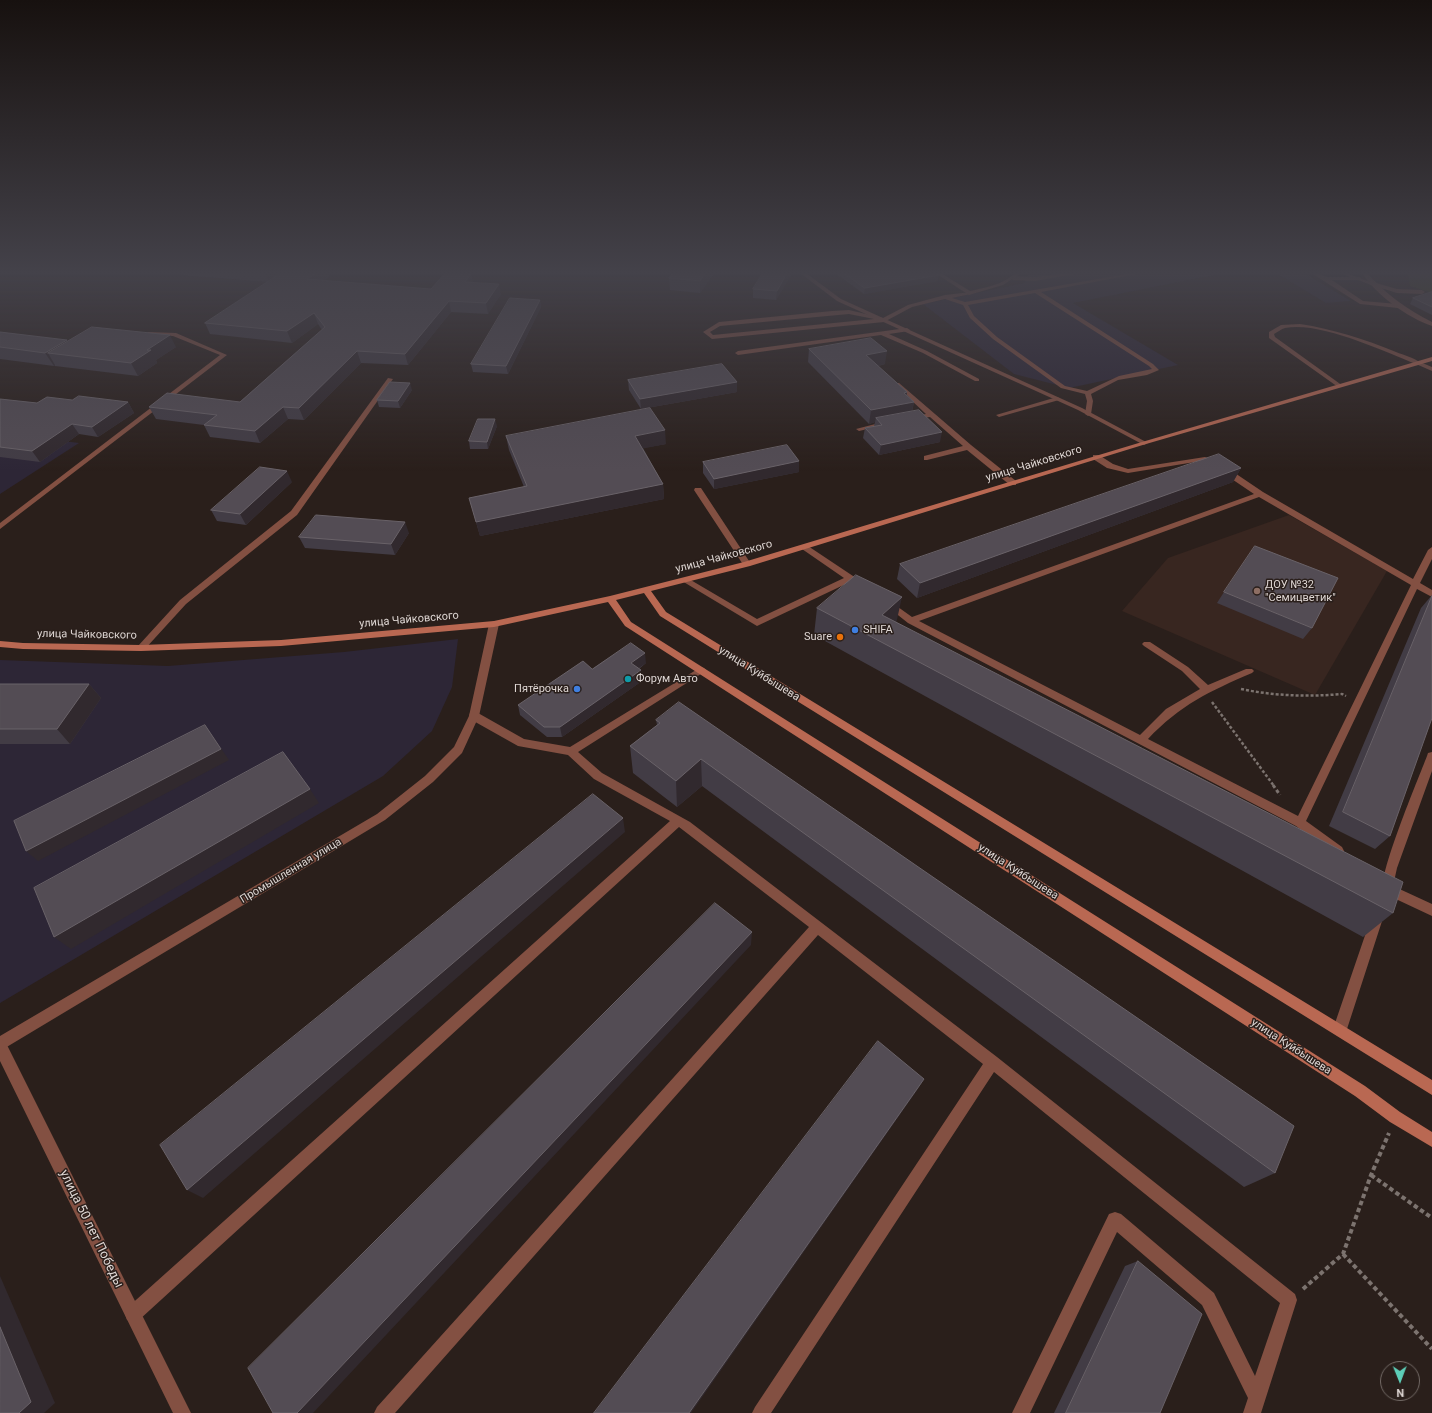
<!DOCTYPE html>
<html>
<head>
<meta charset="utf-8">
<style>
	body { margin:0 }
	#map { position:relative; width:1432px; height:1413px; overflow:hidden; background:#2a1f1b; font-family:Roboto,sans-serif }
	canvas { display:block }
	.north { position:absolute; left:1380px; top:1361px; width:40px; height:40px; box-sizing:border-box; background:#2a1f1b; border:1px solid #726965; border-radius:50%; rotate:179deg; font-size:11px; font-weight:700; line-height:16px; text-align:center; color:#dfd7d4 }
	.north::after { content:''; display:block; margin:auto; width:14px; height:18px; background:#5dceb8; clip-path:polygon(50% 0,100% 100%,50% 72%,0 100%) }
</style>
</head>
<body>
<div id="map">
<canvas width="1432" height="1413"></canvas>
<div class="north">N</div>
</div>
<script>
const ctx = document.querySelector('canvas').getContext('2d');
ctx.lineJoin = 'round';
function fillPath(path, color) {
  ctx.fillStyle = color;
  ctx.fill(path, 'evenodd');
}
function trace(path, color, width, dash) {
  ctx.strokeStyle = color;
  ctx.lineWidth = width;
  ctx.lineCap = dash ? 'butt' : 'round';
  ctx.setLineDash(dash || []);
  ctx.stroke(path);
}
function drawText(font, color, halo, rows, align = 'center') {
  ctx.font = font + ' Roboto,sans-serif';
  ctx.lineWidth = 3;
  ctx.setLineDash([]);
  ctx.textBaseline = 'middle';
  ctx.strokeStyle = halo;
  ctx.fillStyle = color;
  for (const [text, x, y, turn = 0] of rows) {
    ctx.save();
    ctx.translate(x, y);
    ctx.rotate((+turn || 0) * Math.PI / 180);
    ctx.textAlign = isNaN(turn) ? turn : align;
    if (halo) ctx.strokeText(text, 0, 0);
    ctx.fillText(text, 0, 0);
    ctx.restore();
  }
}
fillPath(new Path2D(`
	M1289,515L1387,571L1315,695L1122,611L1168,558Z`), '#382620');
fillPath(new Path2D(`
	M1030,273H1224L1073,303L1178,365L1069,388L1014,374L923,304L1024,283Z
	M1276,273H1304L1351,301L1326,303Z
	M0,433L79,443L0,494Z
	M458,639L452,687L432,731L383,776L0,1003V660L168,666L344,652Z`), '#2d2636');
fillPath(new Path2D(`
	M1408,273H1432V293L1410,286Z`), '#373e11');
trace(new Path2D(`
	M1241,689C1275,696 1308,697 1342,694L1346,696
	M1212,702L1274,786`), '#7c736f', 2.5, [3, 2]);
trace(new Path2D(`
	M1273,785L1280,795`), '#7c736f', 3, [3.5, 2.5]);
trace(new Path2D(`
	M1371,1175L1432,1218
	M1343,1254L1432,1349
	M1303,1289L1343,1254L1371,1175L1389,1133`), '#7c736f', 4, [4.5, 3]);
fillPath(new Path2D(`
	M1068,273H1080L1035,281L1013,280L1010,278L1013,276L1035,277Z
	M1132,273H1142L1041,292L1153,364L1159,370L1147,375L1118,380L1091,394L1093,401L1091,414L1088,416L1085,414L1087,401L1085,394L1061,388L993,339L970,318L963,305L945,299L912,307L884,322L712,339L703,332L719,322L832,311L849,310L883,318L908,305L945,295L971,292V294L952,298L965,302ZM1035,293L1149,366L1152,369L1119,376L1087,391L1065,386L997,337L974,316L968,305ZM849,314L874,319L713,335L710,332L720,326Z
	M1311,273H1317L1327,277H1360L1361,278L1358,280H1332L1363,301L1398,304L1401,306L1398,308L1360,304Z
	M1373,282L1397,289L1422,290L1425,292L1422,294L1397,293L1371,285L1370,284Z
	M1300,324C1333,329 1364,339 1396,352C1404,355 1414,358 1421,363L1416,364C1383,351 1320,321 1285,328C1281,329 1278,332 1274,334L1275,337L1343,386L1338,387L1269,338V332L1281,325Z
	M907,328L910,330L909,331L889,334L927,351L979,379V381H975L923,353L881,335L738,355L735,353L738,351Z
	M148,332L176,333L227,355L0,529V523L220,355L173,336L150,335L147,333Z
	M388,378L393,379L297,515L186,604L144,650H138L136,648L138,646L180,600L291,511Z
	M895,383H899L971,445L1016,481V485H1010L967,450L927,460H924V456L963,446L930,417L910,419V417L926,414L895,385Z
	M1057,397L1059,398V400L999,417L996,415Z
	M887,421L889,422V424L859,431L856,429Z
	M1093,455H1099L1113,464L1128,469L1205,457L1220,463L1263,492L1413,579L1428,550L1432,547V559L1420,583L1432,590V597L1417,589L1306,821L1342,847L1344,851L1342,855L1338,856L1334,855L1296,826L908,623L884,604L885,602H891L912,617L1254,494L1214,467L1201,461L1128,473L1107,468L1093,459ZM1259,497L1411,585L1298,816L1148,739C1180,705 1210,691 1252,673L1254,671L1252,669H1246L1208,685L1188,667L1150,642H1144L1142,644L1144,646L1182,671L1200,689L1166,709L1140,735L919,621Z
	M695,488H701L751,564L750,566H744L694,490Z
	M805,544L865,584L866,586L865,588H859L850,582L757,626L682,581L686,578L689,579L757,619L844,578L802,549L801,547Z
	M701,667L704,668L706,670L704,672L578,752L602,773L690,822L997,1057L1295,1294L1297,1300L1261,1413H1243L1248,1398L1202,1305L1117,1232L1030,1413H1012L1109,1214L1115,1212L1121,1214L1214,1293L1255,1376L1280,1303L994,1072L771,1413H752L755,1407L983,1064L818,935L395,1413H374L377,1407L809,927L679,827L139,1320L133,1322L127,1320L125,1314L127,1308L670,821L594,779L568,755L518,746L470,719L469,716L470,713H478L524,739L570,747Z
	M1432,752V771L1397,868L1393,886L1432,904V916L1383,893C1376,879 1419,777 1427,756L1428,753Z
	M1378,909L1382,911L1384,915L1347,1029L1345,1034L1340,1036L1335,1034L1333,1029L1372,915L1374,911Z`), '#835042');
fillPath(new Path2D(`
	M935,273H941L970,291C983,288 996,286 1007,279C1013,276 1015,272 1022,273L1003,285L969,295Z
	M1340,273H1346L1376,284L1371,285Z
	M1416,362H1420L1432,367V371L1416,364Z
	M494,621L499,624L479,716L462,753L433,782L385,820L0,1051V1036L377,814L425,776L454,747L469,716L489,624Z`), '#835042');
fillPath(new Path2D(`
	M800,273H806L841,299L1082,408L1148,443L1144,445L1142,444L1078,410L837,301Z
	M1362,273H1367C1386,294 1406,309 1432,322V326C1408,318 1375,294 1362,273Z
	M0,1039L5,1041L191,1413H173L0,1061Z`), '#835042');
fillPath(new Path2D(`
	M1432,357V361L1146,444L750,566L651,591L666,612L1432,1080V1095L660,616L644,593L616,600L631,622L1365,1086L1400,1112L1432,1132V1147L1390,1122L1355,1096L625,626L608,602L494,627L281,646L141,651L23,649L0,647V641L23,643L141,645L281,640L494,621L610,596L744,562L1142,442Z`), '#b96852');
fillPath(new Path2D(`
	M181,273H327L329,277L323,281L431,289L471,274L473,282L501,294L488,314L451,312L408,365L361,363L304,420L288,419L260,443L210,437L204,425L156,419L149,407L240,402L322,330L318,324L292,343L210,334L205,323L267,282L183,275Z
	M673,273H714L700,293L670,290L669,278Z
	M835,273H935L938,281L864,294Z
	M791,275L776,300L753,298V289Z
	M1432,292V315L1410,304L1413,298Z
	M540,300L541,307L508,374L473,372L471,364Z
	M0,332L68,341L176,347L156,360L157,363L138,376L55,366V365L54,366L0,359Z
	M809,349L885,364L878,366L907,392V395L914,402L912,412L940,442L879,455L863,438L865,428L874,426L875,422L869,424L808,362Z
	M628,380L737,382V392L641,409L629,390Z
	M412,390L400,408L379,407L377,400Z
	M0,399L37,403L72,400L128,402L134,413L98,437L79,434L40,462L0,457Z
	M497,426L488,449H470L469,441Z
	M506,436L666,444L643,448L663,484L664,499L480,536L469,498L524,487L509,450Z
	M799,461V472L714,489L703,473V462Z
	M1241,468L1233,482L917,598L897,579L900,564Z
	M292,482L246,525L217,521L211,510Z
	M409,533L395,555L305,548L299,537Z
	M1224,592L1312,628L1303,639L1217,603Z
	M1432,595V718L1390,836L1375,849L1329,826L1421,608Z
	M817,608L896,622L1393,913L1363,937L814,635Z
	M646,663L639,669L642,681L562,737H547L520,715L518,705L592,669Z
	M0,684H89L101,698L70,744H0Z
	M656,720L1275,1173L1244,1187L702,786L677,807L633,773L630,746L657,725Z
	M1138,1261L1160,1413H1054L1125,1266Z`), '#423c45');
fillPath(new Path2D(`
	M265,273H282L269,282Z
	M316,273H327L329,277L310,290L307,279Z
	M705,273H714L700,293V281Z
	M787,273H791V275L776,300L777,291Z
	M471,274L474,285L465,282Z
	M939,275L938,281L864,294L865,288Z
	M499,284L501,294L488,314L486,303Z
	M540,300L541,307L508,374L506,366Z
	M449,301L451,312L408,365L405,354Z
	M314,313L318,324L292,343L287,331Z
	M170,335L176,347L156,360L157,363L138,376L131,363L147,350Z
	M67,340L75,353H48L55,365L54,366L45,353Z
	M357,351L361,363L304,420L299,408Z
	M887,351L885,364L865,369L866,355Z
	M737,382V392L641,409L640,399Z
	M410,383L412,390L400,408L398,401Z
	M907,392L905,403L914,402L911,415L876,418L875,422L869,424L871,410L904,393Z
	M128,402L134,413L98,437L92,427Z
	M283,407L288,419L260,443L255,431Z
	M495,419L497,426L488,449L487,442Z
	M72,424L79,434L40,462L32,451Z
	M665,430L666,444L636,450L635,436Z
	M942,432L940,442L879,455L881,445Z
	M799,461V472L714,489V479Z
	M1241,468L1233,482L917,598L920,583Z
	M287,471L292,482L246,525L240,514Z
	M663,484L664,499L480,536L476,522Z
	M405,522L409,533L395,555L391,544Z
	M902,597L896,624L882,615Z
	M645,653L646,663L632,673L631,663Z
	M641,670L642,681L562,737L560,727Z
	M89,684L101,698L70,744L57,729Z
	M205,725L229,760L38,861L26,851Z
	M701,759L702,786L677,807L676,781Z
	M310,789L319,803L71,949L54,937Z
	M623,818L625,832L203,1198L187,1190Z
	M752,932L751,945L313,1413H297Z
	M924,1079L918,1089L691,1413H689Z
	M0,1276L55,1403L44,1413H19L0,1327Z`), '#31292e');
const building = new Path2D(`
	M281,273H316L307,279L431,289L445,273L471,274L465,282L499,284L486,303L449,301L405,354L357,351L299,408L283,407L255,431L204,425L217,415L149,407L167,393L240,402L325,327L314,313L287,331L205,323Z
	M673,273H705L700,281L669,278Z
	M763,273H787L777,291L753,289Z
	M844,273H935L939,275L865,288Z
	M1432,292V307L1413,298Z
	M510,298L540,300L506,366L471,364Z
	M92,327L170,335L147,350H151L131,363L48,353Z
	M0,332L67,340L45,353L0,347Z
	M871,338L887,351L866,355L907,392L904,393L914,402L871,410L809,349Z
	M722,364L737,382L640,399L628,380Z
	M390,382L410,383L398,401L377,400Z
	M79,396L128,402L92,427L72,424L32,451L0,447V399L37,403L47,397L72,400Z
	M650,408L665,430L635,436L663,484L476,522L469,498L527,486L506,436Z
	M919,410L942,432L881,445L865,428L882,425L876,418Z
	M478,419H495L487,442L469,441Z
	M787,445L799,461L714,479L703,462Z
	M1219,454L1241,468L920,583L900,564Z
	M260,467L287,471L240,514L211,510Z
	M316,515L405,522L391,544L299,537Z
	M1255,546L1338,578L1312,628L1224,592Z
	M856,575L902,597L882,615L1403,882L1393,913L817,608Z
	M1432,596V718L1390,836L1343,812Z
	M631,643L645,653L631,663L641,670L560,727H544L518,705L583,661L592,669Z
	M0,684H89L57,729H0Z
	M679,702L1294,1126L1275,1173L701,759L676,781L630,746L660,723L656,720Z
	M205,725L221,749L26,851L14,821Z
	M283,752L310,789L54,937L34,888Z
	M593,794L623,818L187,1190L160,1145Z
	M715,903L752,932L297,1413H273L248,1368Z
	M878,1041L924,1079L689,1413H594Z
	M1138,1261L1202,1314L1160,1413H1066Z
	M0,1327L31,1402L19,1413H0Z`);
fillPath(building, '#534c54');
trace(building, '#696268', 1);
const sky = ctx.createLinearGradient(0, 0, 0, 471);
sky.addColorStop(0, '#17110f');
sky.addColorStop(0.58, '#44424a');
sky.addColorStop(1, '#44424a00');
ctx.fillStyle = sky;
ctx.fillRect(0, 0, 1432, 471);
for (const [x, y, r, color] of [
	[1257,591,4,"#8d6e63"],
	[855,630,4,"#3f7fe0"],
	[840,637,4,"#e8710a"],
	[628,679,4,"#0f9aa8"],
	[577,689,4,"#3f7fe0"]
]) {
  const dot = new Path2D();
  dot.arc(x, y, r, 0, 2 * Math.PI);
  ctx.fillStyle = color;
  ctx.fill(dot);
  trace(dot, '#2a1f1b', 1.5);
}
drawText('11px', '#dfd7d4', '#2a1f1b', [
	["улица Чайковского",1034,464,-17],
	["улица Чайковского",724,557,-15],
	["улица Чайковского",409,620,-5],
	["улица Чайковского",87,635,1],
	["улица Куйбышева",759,674,32],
	["Промышленная улица",291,871,-31],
	["улица Куйбышева",1018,872,33],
	["улица Куйбышева",1291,1047,33]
]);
drawText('11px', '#dfd7d4', '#2a1f1b', [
	["ДОУ №32",1265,585],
	["\"Семицветик\"",1265,598],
	["SHIFA",863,630],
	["Suare",832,637,"right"],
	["Форум Авто",636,679],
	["Пятёрочка",569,689,"right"]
], 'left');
drawText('13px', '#dfd7d4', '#2a1f1b', [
	["улица 50 лет Победы",91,1229,64]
]);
</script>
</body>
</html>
